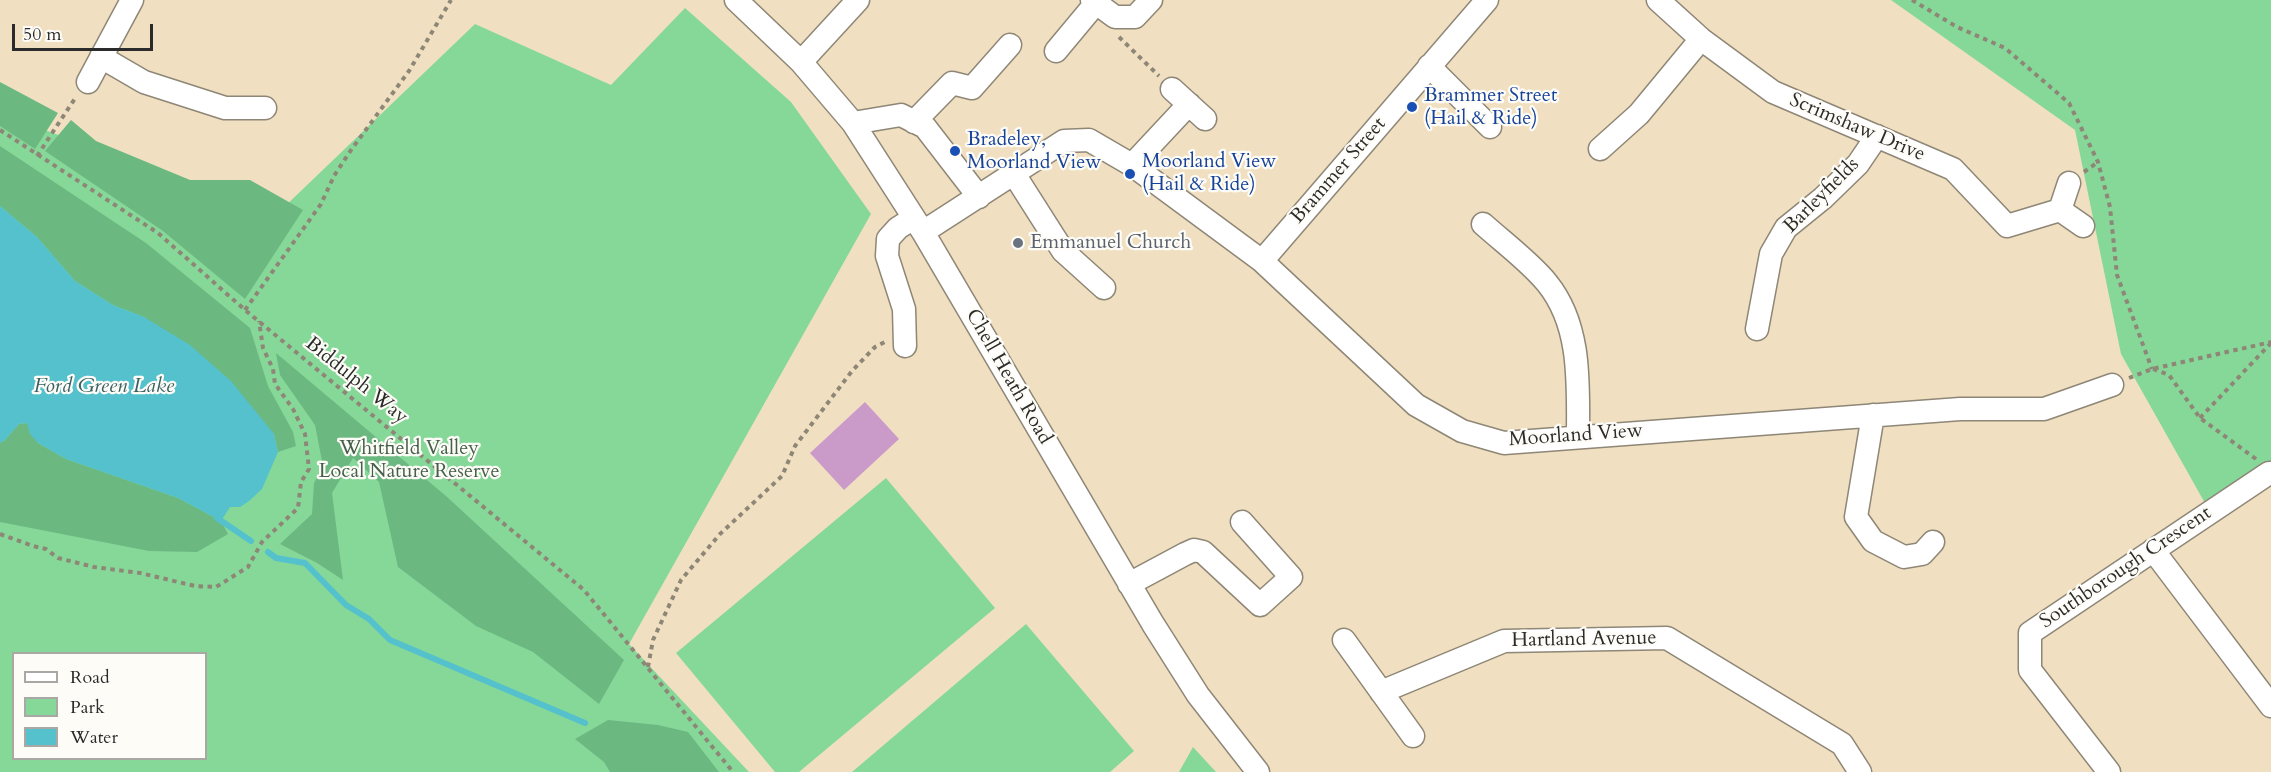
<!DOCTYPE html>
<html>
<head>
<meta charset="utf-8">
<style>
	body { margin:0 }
	#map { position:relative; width:2271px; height:772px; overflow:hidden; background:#f0e0c1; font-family:Cardo,serif }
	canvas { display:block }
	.legend { position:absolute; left:12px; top:652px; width:195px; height:108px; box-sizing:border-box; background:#fdfcf7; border:2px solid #a9a8a5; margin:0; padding:8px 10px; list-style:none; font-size:18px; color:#2b2b2b }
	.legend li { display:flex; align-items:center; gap:12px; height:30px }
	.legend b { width:30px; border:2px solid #a9a8a5 }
	.scale { position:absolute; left:12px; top:24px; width:141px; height:27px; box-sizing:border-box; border:3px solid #2b2b2b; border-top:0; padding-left:8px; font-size:18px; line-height:21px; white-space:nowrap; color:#2b2b2b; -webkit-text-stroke:4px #fdfcf7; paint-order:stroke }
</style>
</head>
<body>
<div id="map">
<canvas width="2271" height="772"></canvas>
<ul class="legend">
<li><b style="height:8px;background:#fff"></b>Road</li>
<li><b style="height:16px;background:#86d899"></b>Park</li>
<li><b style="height:16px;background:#54c1cc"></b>Water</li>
</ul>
<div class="scale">50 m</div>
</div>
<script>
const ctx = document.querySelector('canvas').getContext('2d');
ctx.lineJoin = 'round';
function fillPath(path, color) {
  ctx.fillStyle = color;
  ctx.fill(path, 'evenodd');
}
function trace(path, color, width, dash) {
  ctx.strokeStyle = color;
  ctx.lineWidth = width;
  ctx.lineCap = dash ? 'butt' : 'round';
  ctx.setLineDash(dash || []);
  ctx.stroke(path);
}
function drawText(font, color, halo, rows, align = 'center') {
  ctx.font = font + ' Cardo,serif';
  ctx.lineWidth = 4.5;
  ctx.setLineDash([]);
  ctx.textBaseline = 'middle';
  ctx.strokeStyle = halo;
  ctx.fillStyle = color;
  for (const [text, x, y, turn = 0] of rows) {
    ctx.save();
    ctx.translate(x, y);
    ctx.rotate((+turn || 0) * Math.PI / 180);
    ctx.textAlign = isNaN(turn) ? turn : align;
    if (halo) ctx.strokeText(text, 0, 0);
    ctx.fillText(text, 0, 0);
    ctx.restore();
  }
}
fillPath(new Path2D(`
	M1891,0H2271V469L2210,512L2121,354L2075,130Z
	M685,8L791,102L871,214L629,644L749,772H0V109L50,132L280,211L475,24L611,85ZM14,654H206V758H14Z
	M886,478L995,608L799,772H775L676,653Z
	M1026,624L1134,751L1110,772H852Z
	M1193,747L1216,772H1179Z`), '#86d899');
fillPath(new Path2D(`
	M0,82L58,113L35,149L0,126Z
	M71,120L96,141L190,180H250L303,210L245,299L163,231L45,151Z
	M0,146L146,243L250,328L268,386L293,432L296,446L278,452L274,434L144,317L113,305L75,281L37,237L0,206Z
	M276,353L446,496L624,660L599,704L533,652L476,626L398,567L379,482L353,458L332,493L343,580L317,563L280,544L312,514L314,483L323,466L315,425L280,375Z
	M27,423L38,443L66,459L178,498L221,521L228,534L197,552L149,551L0,522V443L5,440L19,424Z
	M608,720L658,725L688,732L719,772H610L604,762L575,739Z`), '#6cb881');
fillPath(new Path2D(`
	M0,206L37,237L75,281L113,305L144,317L190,345L231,381L274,434L278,452L262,489L249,501L240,507H230L221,521L178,498L66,459L38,443L30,434L27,423L19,424L5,440L0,443Z`), '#54c1cc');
trace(new Path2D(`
	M217,518L251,541
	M268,552L276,558L305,563L346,605L369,619L390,640L585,723`), '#54c1cc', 6);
fillPath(new Path2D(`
	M865,402L899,439L844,490L810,453Z`), '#ca9ac9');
const minor = new Path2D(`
	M736,0L801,62L853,123L923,232L1153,624L1198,695L1258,772
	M1092,0L1115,17H1135L1151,0
	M1658,0L1701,39L1773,92L1953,169L2007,226L2060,210
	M1056,51L1096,3
	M101,57L144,82L225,108H265
	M801,62L858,0
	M1429,66L1490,127
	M88,82L132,0
	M1172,89L1205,119
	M914,122L952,83L972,88L1010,45
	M853,123L901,115L925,127L979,197
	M1600,149L1639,114L1701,39
	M1132,165L1189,104
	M1014,174L1063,251L1104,288
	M2060,210L2083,226
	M2060,210L2069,183
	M1483,224C1503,242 1531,263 1547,283C1582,326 1578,385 1578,437
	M923,232L1064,141L1089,140L1132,165L1262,261L1416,405L1462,431L1504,443L1960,409H2044L2112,385
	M1262,261L1487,0
	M1757,329L1771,254L1786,228L1823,198L1858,164L1877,136
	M905,346L904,309L887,256L888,239L898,228L914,218
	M1873,415L1856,517L1873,541L1904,557L1922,554L1933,542
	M2153,550L2271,706
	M1129,584L1185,554L1194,550L1203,552L1260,605L1291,577L1242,522
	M1344,640L1413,736
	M1381,692L1504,641L1667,638L1842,744L1860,772
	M2109,772L2030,670V633L2269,473H2271`);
trace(minor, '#8e8676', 25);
trace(new Path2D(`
	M1912,0L1957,27L2005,48L2069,103L2098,162L2110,207L2117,275L2152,369
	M1119,37L1159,76
	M0,130L158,233L245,310L584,590L733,772
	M37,156L76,97
	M2084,172L2098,162
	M245,310L321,204L334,176L351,150L409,71L451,0
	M2153,369L2169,375L2200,418L2256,459
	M2129,378L2152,369L2271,342
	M2200,418L2271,343
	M0,534L33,546L46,549L58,558L94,567L140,573L195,586L216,587L248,567L262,542L298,508L301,482L309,469L305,434L293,409L275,384L273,369L263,348L259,321
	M648,667L653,640L681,580L720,534L782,476L795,446L852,371L875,347L887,341`), '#8e8676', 4, [4.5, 4.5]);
trace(minor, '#fff', 22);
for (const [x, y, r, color] of [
	[1412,107,6,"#1a4fb4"],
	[955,151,6,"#1a4fb4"],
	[1130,174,6,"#1a4fb4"],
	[1018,243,6,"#6b7280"]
]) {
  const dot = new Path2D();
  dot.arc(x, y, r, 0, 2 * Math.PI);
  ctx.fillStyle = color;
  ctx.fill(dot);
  trace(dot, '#fdfcf7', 2);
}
drawText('20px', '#164399', '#fdfcf7', [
	["Brammer Street",1424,96],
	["(Hail & Ride)",1424,119],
	["Bradeley,",967,140],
	["Moorland View",967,163],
	["Moorland View",1142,162],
	["(Hail & Ride)",1142,185]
], 'left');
drawText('20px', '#2b2b2b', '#fdfcf7', [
	["Scrimshaw Drive",1857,128,23],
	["Brammer Street",1339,171,-49],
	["Barleyfields",1822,196,-45],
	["Chell Heath Road",1008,377,60],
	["Biddulph Way",356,381,39],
	["Moorland View",1576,436,-4],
	["Southborough Crescent",2126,568,-34],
	["Hartland Avenue",1584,640,-1]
]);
drawText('20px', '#5b616d', '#fdfcf7', [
	["Emmanuel Church",1030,243]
], 'left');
drawText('20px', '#465f4c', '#fdfcf7', [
	["Whitfield Valley",409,449],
	["Local Nature Reserve",409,472]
]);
drawText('italic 21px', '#396063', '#fdfcf7', [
	["Ford Green Lake",104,387]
]);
</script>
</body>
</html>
